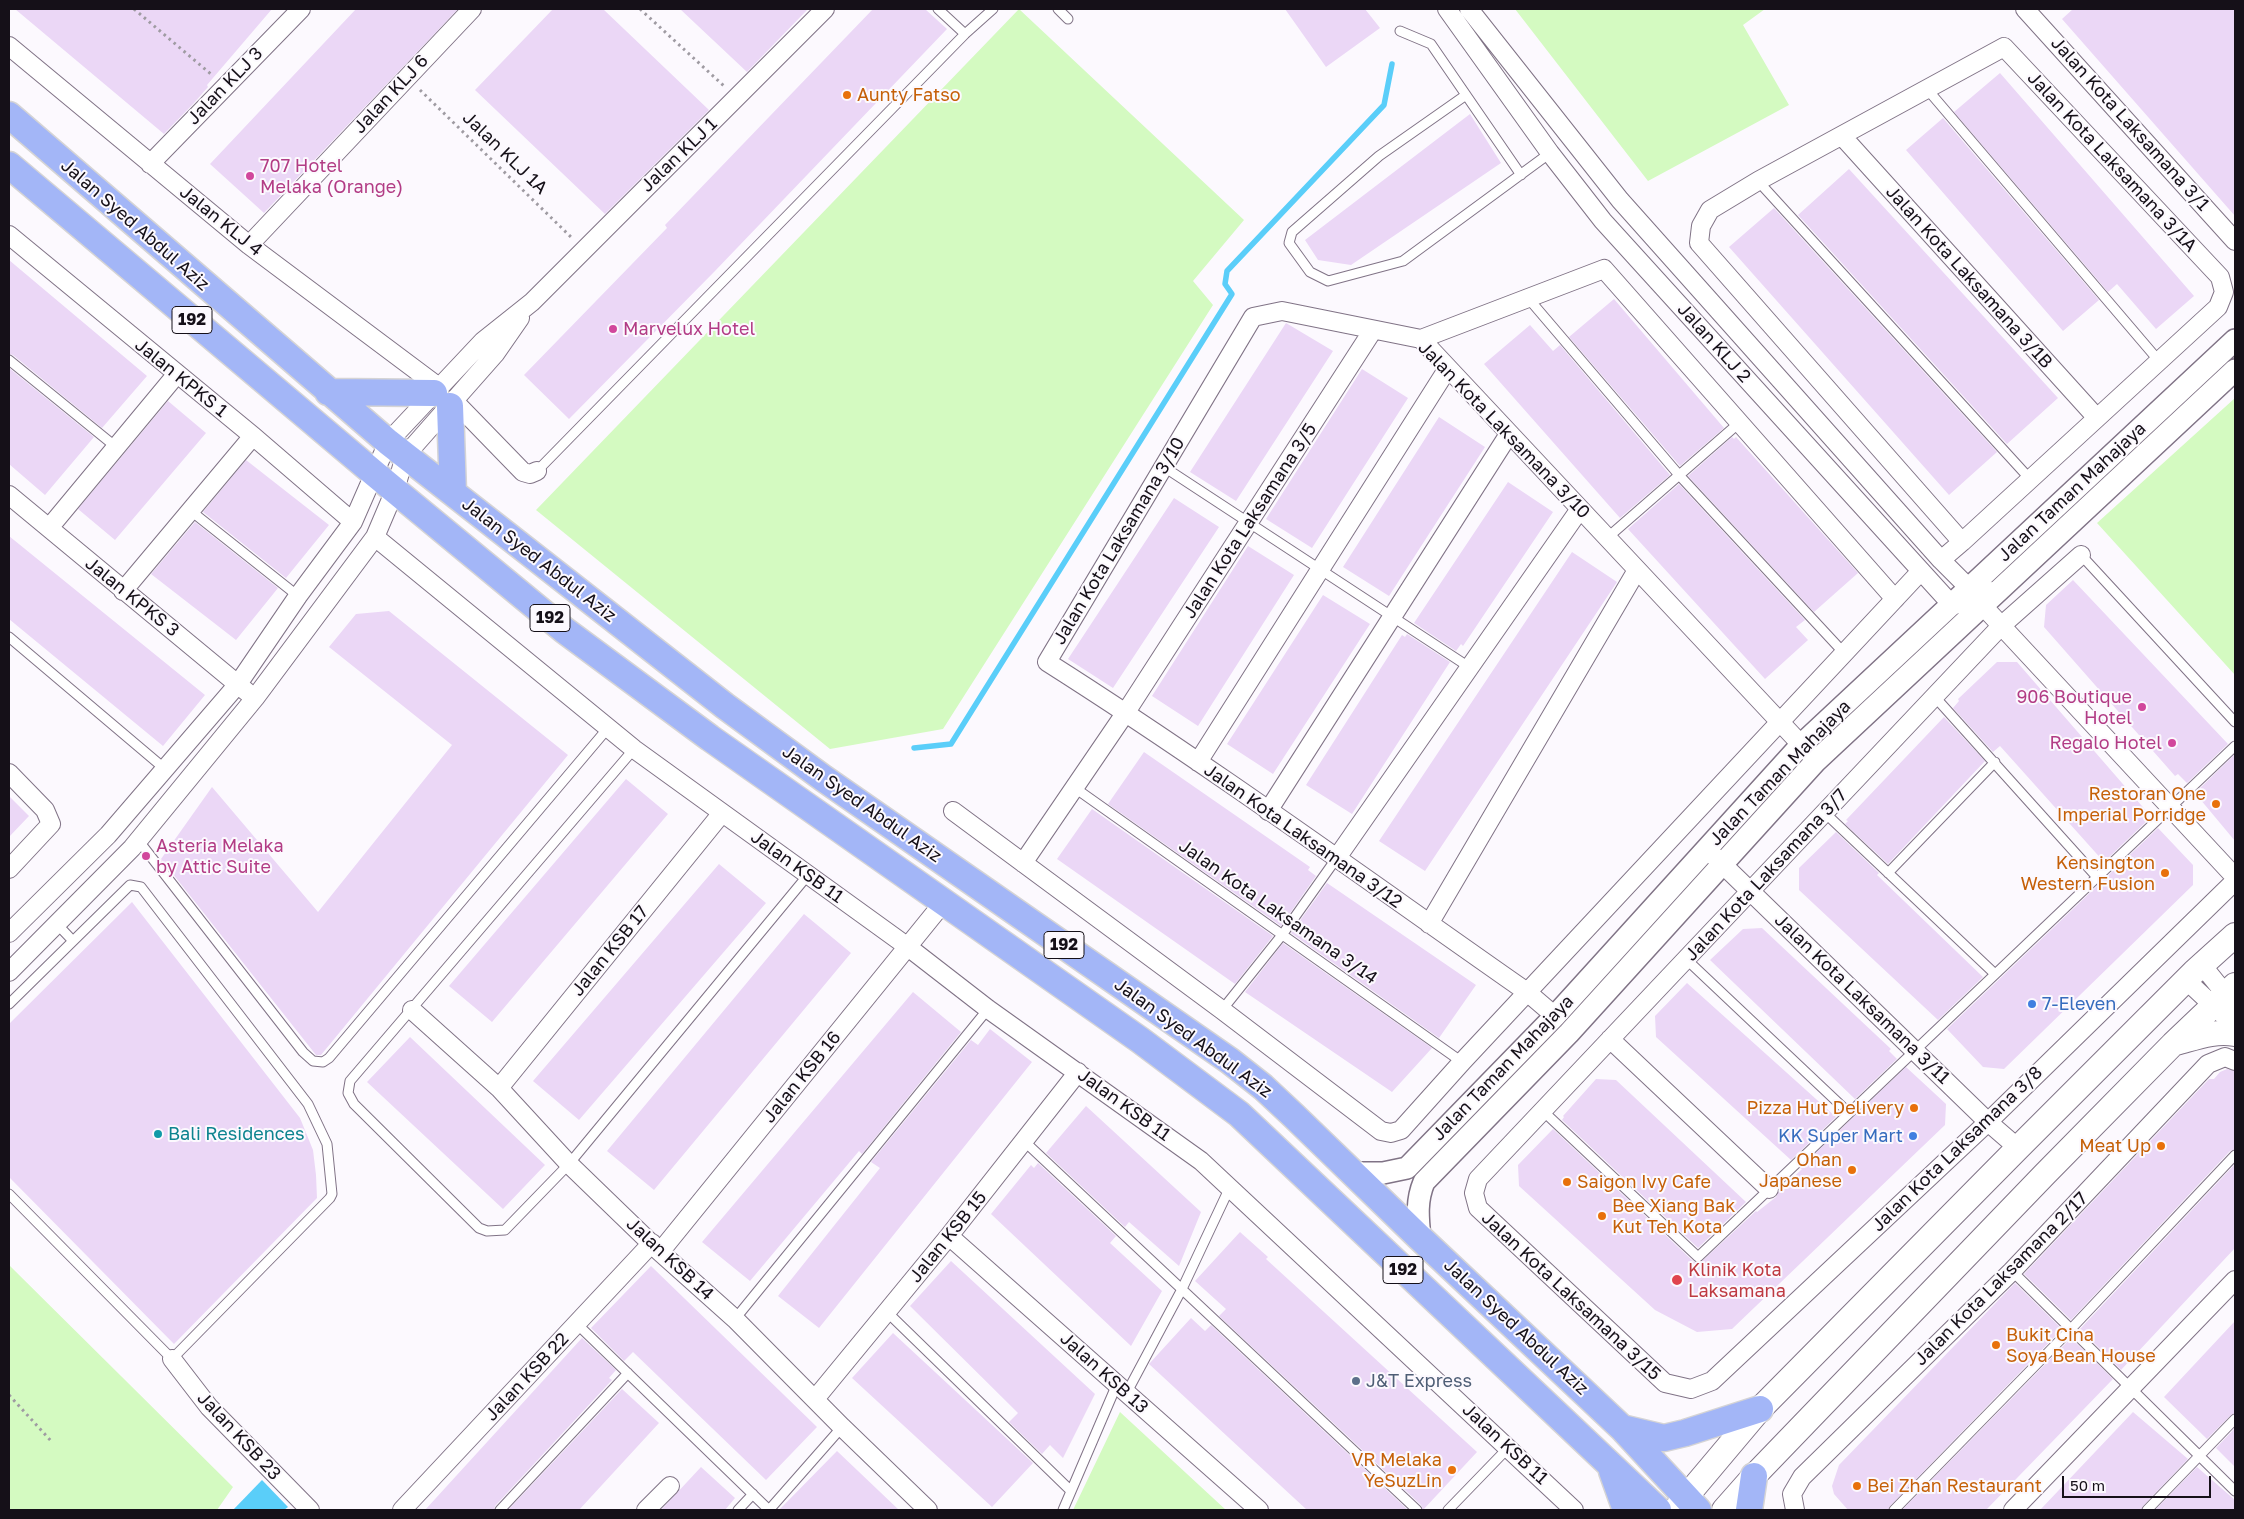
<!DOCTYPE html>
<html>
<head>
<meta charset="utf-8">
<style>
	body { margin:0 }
	#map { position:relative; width:2244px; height:1519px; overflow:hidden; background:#fcf9fe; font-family:"Golos Text",sans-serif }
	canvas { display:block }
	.frame { position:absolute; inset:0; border:10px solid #151018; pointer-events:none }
	.scale { position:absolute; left:2062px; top:1476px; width:149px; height:22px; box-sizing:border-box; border:2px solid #151018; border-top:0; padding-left:6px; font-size:15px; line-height:18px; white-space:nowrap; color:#151018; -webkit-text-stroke:4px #fcf9fe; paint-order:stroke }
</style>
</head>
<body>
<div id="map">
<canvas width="2244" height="1519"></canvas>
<div class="frame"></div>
<div class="scale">50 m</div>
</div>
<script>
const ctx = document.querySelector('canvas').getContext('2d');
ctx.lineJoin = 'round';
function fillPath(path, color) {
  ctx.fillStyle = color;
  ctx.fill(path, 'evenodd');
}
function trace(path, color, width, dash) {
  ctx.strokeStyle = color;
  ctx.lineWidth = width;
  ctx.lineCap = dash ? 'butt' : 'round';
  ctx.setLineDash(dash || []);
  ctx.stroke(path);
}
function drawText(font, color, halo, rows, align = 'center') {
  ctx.font = font + ' "Golos Text",sans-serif';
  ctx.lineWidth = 4;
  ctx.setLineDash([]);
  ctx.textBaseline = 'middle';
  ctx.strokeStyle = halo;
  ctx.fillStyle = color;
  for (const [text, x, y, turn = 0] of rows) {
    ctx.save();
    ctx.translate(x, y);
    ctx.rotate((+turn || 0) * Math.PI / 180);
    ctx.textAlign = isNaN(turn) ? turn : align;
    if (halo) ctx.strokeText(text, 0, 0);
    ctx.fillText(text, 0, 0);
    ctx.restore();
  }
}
fillPath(new Path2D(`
	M1019,9L1244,220L1193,281L1213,305L943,729L830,749L536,510Z
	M1515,9H1765L1743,25L1789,105L1648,181Z
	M2235,398V675L2097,523Z
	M9,1265L233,1487L217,1510H9Z
	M1120,1412L1226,1510H1073Z`), '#d4fac1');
fillPath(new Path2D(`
	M262,1480L288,1507L284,1510H233Z`), '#5acef9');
trace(new Path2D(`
	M914,748L951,744L1232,294L1225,284L1227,271L1384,105L1392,64`), '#5acef9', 5.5);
fillPath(new Path2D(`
	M15,9H272L207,85L208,87L194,103L164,134Z
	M356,9H458L264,213L210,164Z
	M553,9H603L709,110L605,214L475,90Z
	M680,9H808L747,72Z
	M873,9H925L947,29L714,272L569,419L524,375L667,228L665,225Z
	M1285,9H1365L1380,28L1326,67Z
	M2073,9H2235V216L2062,19Z
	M2000,73L2194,296L2156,329L2117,284L2108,292L1954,112Z
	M1470,114L1501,163L1351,265L1318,260L1305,240Z
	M1943,118L2099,300L2063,331L1906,150Z
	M1849,169L2058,398L2007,444L1798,215Z
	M1774,208L1997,452L1949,495L1729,247Z
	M9,260L147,376L102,428L13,355L9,354Z
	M1614,299L1724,428L1680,466L1569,337Z
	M1286,323L1333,351L1236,501L1190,472Z
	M1530,325L1553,351L1560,345L1670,475L1620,518L1484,364Z
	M9,368L94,437L45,495L9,464Z
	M1362,369L1408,398L1312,548L1266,519Z
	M168,401L206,433L115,540L78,509Z
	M1439,417L1485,447L1389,596L1343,567Z
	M1732,437L1734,439L1736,437L1858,573L1814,612L1688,476Z
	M246,460L329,525L286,578L203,512Z
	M1508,482L1553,512L1463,646L1461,644L1456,651L1414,623Z
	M1679,484L1805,620L1796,627L1808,640L1765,679L1628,529Z
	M1174,498L1219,527L1113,688L1068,659Z
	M195,522L278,588L236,640L151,574Z
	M9,536L205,695L163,746L9,619Z
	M1248,546L1294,575L1198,726L1152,696Z
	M1572,552L1617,582L1425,871L1379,841Z
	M2073,580L2228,744L2187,783L2178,774L2175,776L2044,627L2046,605Z
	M1323,595L1370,624L1273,774L1227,744Z
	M389,611L568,755L321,1055H316L161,859L212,787L318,912L452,745L329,647L356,614Z
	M1407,634L1450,662L1352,814L1306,785L1402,635L1405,637Z
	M1997,662H2017L2148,813L2146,815L2149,819L2104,862L2000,746L1993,752L1953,708L1959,701L1958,699Z
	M1944,717L1985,761L1888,864L1845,824L1848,821L1846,820Z
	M1144,752L1310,867L1308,870L1316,876L1281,926L1108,804Z
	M2235,754V841L2195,793Z
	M626,779L668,814L492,1022L449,986Z
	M9,796L29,816L9,837Z
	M1092,809L1273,936L1235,984L1057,859Z
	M2158,828L2193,865V885L2004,1069L1983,1067L1947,1029Z
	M1836,832L1879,873L1877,875L1983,977L1938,1020L1799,890V868Z
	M719,864L766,903L579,1120L533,1081Z
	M1327,883L1476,985L1439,1038L1291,933Z
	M132,902L300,1118L313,1150L316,1175L317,1198L174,1344L9,1177V1024Z
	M804,914L851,953L654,1190L607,1151Z
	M1762,928L1891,1049L1889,1051L1897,1059L1855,1099L1710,960L1743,929Z
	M1283,943L1432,1048L1392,1092L1245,992Z
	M1687,983L1836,1117L1791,1160L1656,1037L1655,1016Z
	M913,992L961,1032L862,1154L859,1151L750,1281L702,1242Z
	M990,1029L1032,1062L819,1328L778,1296L880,1168L871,1162L971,1040L978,1045Z
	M410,1037L545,1165L503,1209L367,1082Z
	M1906,1067L1946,1104L1945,1125L1732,1329L1697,1332L1655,1310L1519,1186L1518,1165L1553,1129L1694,1262L1700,1263L1756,1211L1757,1212L1776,1197L1779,1191L1802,1169L1800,1168Z
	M2227,1069L2235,1071V1149L2230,1151L2071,1320L2024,1274L2209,1079H2214L2220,1072Z
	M1596,1079L1616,1080L1746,1202L1698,1248L1562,1120L1564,1117L1563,1116Z
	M1086,1106L1201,1212L1179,1266L1129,1222L1125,1227L1046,1153Z
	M1038,1163L1116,1236L1110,1243L1162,1291L1131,1346L991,1214L1031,1165L1034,1168Z
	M2235,1164V1248L2121,1370L2080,1329Z
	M1240,1232L1268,1257L1266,1259L1477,1452L1423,1510L1421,1505L1219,1316L1226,1309L1195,1281Z
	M951,1261L1095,1394L1063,1458L1050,1445L1042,1454L1009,1422L1018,1413L910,1306Z
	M651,1266L817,1427L766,1480L633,1352L624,1361L591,1328Z
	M2015,1283L2062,1329L1890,1506L1888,1510H1848L1834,1494L1832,1486L1839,1465Z
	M1191,1318L1205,1331L1211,1325L1408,1510H1307L1149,1364Z
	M2235,1321V1413L2231,1415L2207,1439L2164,1397Z
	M893,1333L1033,1463L992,1507L852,1378Z
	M582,1338L616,1370L609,1378L612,1380L495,1506L494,1510H425Z
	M2071,1338L2113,1379L1986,1510H1902Z
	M622,1389L659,1423L579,1510H508Z
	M2133,1412L2188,1459L2143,1506L2141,1510H2040Z
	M2235,1428V1467L2216,1448Z
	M837,1451L899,1510H779Z
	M701,1467L735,1498L725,1510H661Z
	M2197,1467L2235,1500V1510H2155Z`), '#ebd7f6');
const service = new Path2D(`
	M938,9L965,34
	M1058,9L1068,19
	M1400,31L1431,44L1521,175
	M1927,89L2159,361
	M1466,95L1379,156L1292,232L1289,243L1310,272L1328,281L1403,261L1550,153
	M1758,181L2030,479
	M1528,298L1679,475L1844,653
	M9,360L116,447
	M1164,467L1469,667
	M537,471L965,34L993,9
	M191,511L298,596
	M1607,538L1739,423
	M2081,555L2235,722
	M9,637L165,769
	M1935,697L2096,876
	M634,749L350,1081L348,1093L354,1104L479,1228L487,1231L505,1230L569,1164L808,875
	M1075,788L1462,1062
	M1825,813L1995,974
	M138,840L303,1052L313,1061L323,1062L329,1058L608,728
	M1888,873L1995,762
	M56,923L73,941
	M1686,959L1849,1113
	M9,1004L130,885L141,887L308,1104L327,1144L332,1194L330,1198L172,1359L9,1194
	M1222,1010L1282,935L1336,859
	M1543,1111L1698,1257L2235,746
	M1024,1141L1417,1510
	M2012,1271L2235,1491
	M887,1312L1071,1491
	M735,1319L988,1009
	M577,1324L769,1510L842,1427
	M1126,1394L1182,1289L1230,1187
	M500,1510L628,1373
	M738,1510L753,1494
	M1063,1510L1117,1384
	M1448,1510L1508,1448
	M1894,1510L2070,1330L2235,1155
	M2147,1510L2235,1419`);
const minor = new Path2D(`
	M1447,9L1550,153L1603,221L1952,605L1969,603L1990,591
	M1469,9L1620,200L1941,560L1969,588V600
	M2025,9L2235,241
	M9,46L249,245L440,388
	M1842,136L2097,418
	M150,164L301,9
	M9,235L253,436L353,522
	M249,245L472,9
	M1421,339L1604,269L1895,599
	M454,401L523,472L530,474L537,471
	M9,495L247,692
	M49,528L176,375
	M375,537L634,749L908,947L988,1009L1201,1161L1574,1510
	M2081,555L2001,626L1478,1179L1474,1193L1478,1208L1665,1383L1691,1389L1712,1381L1988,1122L2235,881
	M1941,560L1962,542L2218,307L2224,292L2220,277L2004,47L1758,181L1710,210L1701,226L1699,243L1962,542
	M123,591L253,436
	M1983,606L2235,877
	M1198,762L1448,368
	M9,773L45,810L51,824L9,869
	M953,811L1222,1010L1381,1131L1391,1133L1401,1130L1462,1062L1921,571
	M1268,811L1509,434
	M1714,856L1988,1122L2018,1148
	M1336,859L1580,509
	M1023,863L1126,712L1373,330
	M1429,924L1637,570
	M9,933L108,835L238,684L298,596L353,522L388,442L483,341L532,302L825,9
	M2202,965L2235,1006
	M9,972L132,848L255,698L375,537L395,490L405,456L495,354L520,318
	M2186,980L2235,1026
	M412,1010L499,1088L569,1164L660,1252L735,1319L842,1427L928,1510
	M1555,1016L1527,992C1368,881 1211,766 1047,662L1253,317L1282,311L1421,339L1809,753
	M1610,1039L1769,1189
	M499,1088L722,813
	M949,1236L1259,1510
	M660,1252L943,903
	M172,1359L209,1407L310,1510
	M815,1399L949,1236L1078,1072
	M402,1510L652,1243
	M646,1510L670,1486
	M1795,1510L1792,1494L1802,1477L2012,1271L2208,1064L2225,1057L2235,1061
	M2013,1510L2235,1280`);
const tertiary = new Path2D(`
	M1353,1173H1383L1407,1168L1555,1016L1801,745L2235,340
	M1420,1238C1418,1218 1416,1201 1424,1182L1569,1033L1816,761L2235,370`);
const secondary = new Path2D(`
	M2176,1043C2195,1038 2215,1030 2235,1034
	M1675,1510L1760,1409L2018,1148L2194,972L2235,935
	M1724,1510L1754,1476L2045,1174L2173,1044L2235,985`);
const primary = new Path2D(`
	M9,115L388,442L725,706L823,778L1230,1061L1263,1087L1294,1116L1420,1238L1622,1428L1698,1510
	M9,165L375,474L564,630L710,738L1140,1040L1239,1114L1658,1510
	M328,392L434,393
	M450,406L453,493
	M1622,1428L1664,1438L1685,1433L1760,1409
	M1612,1471L1626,1510
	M1749,1510L1754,1476`);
trace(service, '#807386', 11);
trace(minor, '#807386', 20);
trace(tertiary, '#807386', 24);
trace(secondary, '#807386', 26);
trace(primary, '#d5d4d5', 29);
trace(new Path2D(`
	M134,9L212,75
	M640,9L724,86
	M420,90L571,237
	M9,1395L52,1442`), '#9f9ba2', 3, [2.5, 4]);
trace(service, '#fff', 9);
trace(minor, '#fff', 18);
trace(tertiary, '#fff', 21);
trace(secondary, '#fff', 24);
trace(primary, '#a3b6f7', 26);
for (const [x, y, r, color] of [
	[847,95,5,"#e8710a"],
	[250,176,5,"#d1479c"],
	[613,329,5,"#d1479c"],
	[2142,707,5,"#d1479c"],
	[2172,743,5,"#d1479c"],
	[2216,804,5,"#e8710a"],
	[146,856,5,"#d1479c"],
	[2165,873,5,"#e8710a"],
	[2032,1004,5,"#3f7fe0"],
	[1914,1108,5,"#e8710a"],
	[158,1134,5,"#0f9aa8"],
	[1913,1136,5,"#3f7fe0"],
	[2161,1146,5,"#e8710a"],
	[1852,1170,5,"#e8710a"],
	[1567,1182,5,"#e8710a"],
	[1602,1216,5,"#e8710a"],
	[1677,1280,6,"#e0444e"],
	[1996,1345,5,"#e8710a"],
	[1356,1381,5,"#5c6f8a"],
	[1452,1470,5,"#e8710a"],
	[1857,1486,5,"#e8710a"]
]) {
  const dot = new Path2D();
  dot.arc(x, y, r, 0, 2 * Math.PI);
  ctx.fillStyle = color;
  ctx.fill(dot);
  trace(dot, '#fcf9fe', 2);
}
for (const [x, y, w] of [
	[192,320,40],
	[550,618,40],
	[1064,945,40],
	[1403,1270,40]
]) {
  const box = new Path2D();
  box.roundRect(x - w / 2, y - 13.5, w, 27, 4);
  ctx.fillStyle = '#fcf9fe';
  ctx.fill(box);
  trace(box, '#151018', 1);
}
drawText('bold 16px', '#151018', null, [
	["192",192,320],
	["192",550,618],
	["192",1064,945],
	["192",1403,1270]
]);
drawText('18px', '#151018', '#fcf9fe', [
	["Jalan KLJ 3",225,86,-46],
	["Jalan KLJ 6",391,94,-47],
	["Jalan Kota Laksamana 3/1",2130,124,48],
	["Jalan KLJ 1A",505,153,44],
	["Jalan KLJ 1",679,155,-44],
	["Jalan Kota Laksamana 3/1A",2112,162,47],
	["Jalan KLJ 4",221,221,39],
	["Jalan Syed Abdul Aziz",135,225,41],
	["Jalan Kota Laksamana 3/1B",1969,277,48],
	["Jalan KLJ 2",1714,343,48],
	["Jalan KPKS 1",181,378,39],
	["Jalan Kota Laksamana 3/10",1504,430,46],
	["Jalan Taman Mahajaya",2072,492,-43],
	["Jalan Kota Laksamana 3/5",1250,521,-57],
	["Jalan Kota Laksamana 3/10",1119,541,-59],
	["Jalan Syed Abdul Aziz",539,560,38],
	["Jalan KPKS 3",132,597,39],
	["Jalan Taman Mahajaya",1780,773,-46],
	["Jalan Syed Abdul Aziz",862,804,35],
	["Jalan Kota Laksamana 3/12",1303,836,35],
	["Jalan KSB 11",797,867,36],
	["Jalan Kota Laksamana 3/7",1766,875,-47],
	["Jalan Kota Laksamana 3/14",1278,912,35],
	["Jalan KSB 17",610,951,-51],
	["Jalan Kota Laksamana 3/11",1862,999,44],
	["Jalan Syed Abdul Aziz",1193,1038,36],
	["Jalan Taman Mahajaya",1503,1068,-46],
	["Jalan KSB 16",802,1077,-51],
	["Jalan KSB 11",1124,1105,36],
	["Jalan Kota Laksamana 3/8",1957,1149,-44],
	["Jalan KSB 15",948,1237,-51],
	["Jalan KSB 14",670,1259,43],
	["Jalan Kota Laksamana 2/17",2001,1279,-45],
	["Jalan Kota Laksamana 3/15",1571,1296,43],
	["Jalan Syed Abdul Aziz",1516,1327,43],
	["Jalan KSB 13",1104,1373,42],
	["Jalan KSB 22",527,1377,-47],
	["Jalan KSB 23",239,1436,47],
	["Jalan KSB 11",1505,1444,43]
]);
drawText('18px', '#c56008', '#fcf9fe', [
	["Aunty Fatso",857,95,"left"],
	["Restoran One",2206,794],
	["Imperial Porridge",2206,815],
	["Kensington",2155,863],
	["Western Fusion",2155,884],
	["Pizza Hut Delivery",1904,1108],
	["Meat Up",2151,1146],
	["Ohan",1842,1160],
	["Japanese",1842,1181],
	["Saigon Ivy Cafe",1577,1182,"left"],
	["Bee Xiang Bak",1612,1206,"left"],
	["Kut Teh Kota",1612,1227,"left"],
	["Bukit Cina",2006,1335,"left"],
	["Soya Bean House",2006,1356,"left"],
	["VR Melaka",1442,1460],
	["YeSuzLin",1442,1481],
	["Bei Zhan Restaurant",1867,1486,"left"]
], 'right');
drawText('18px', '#b23c85', '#fcf9fe', [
	["707 Hotel",260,166],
	["Melaka (Orange)",260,187],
	["Marvelux Hotel",623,329],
	["906 Boutique",2132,697,"right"],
	["Hotel",2132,718,"right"],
	["Regalo Hotel",2162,743,"right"],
	["Asteria Melaka",156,846],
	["by Attic Suite",156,867]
], 'left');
drawText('18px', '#366cbe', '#fcf9fe', [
	["7-Eleven",2042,1004],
	["KK Super Mart",1903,1136,"right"]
], 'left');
drawText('18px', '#0d838f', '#fcf9fe', [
	["Bali Residences",168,1134]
], 'left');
drawText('18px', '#be3a42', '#fcf9fe', [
	["Klinik Kota",1688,1270],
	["Laksamana",1688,1291]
], 'left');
drawText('18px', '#4e5e75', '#fcf9fe', [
	["J&T Express",1366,1381]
], 'left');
</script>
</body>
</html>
